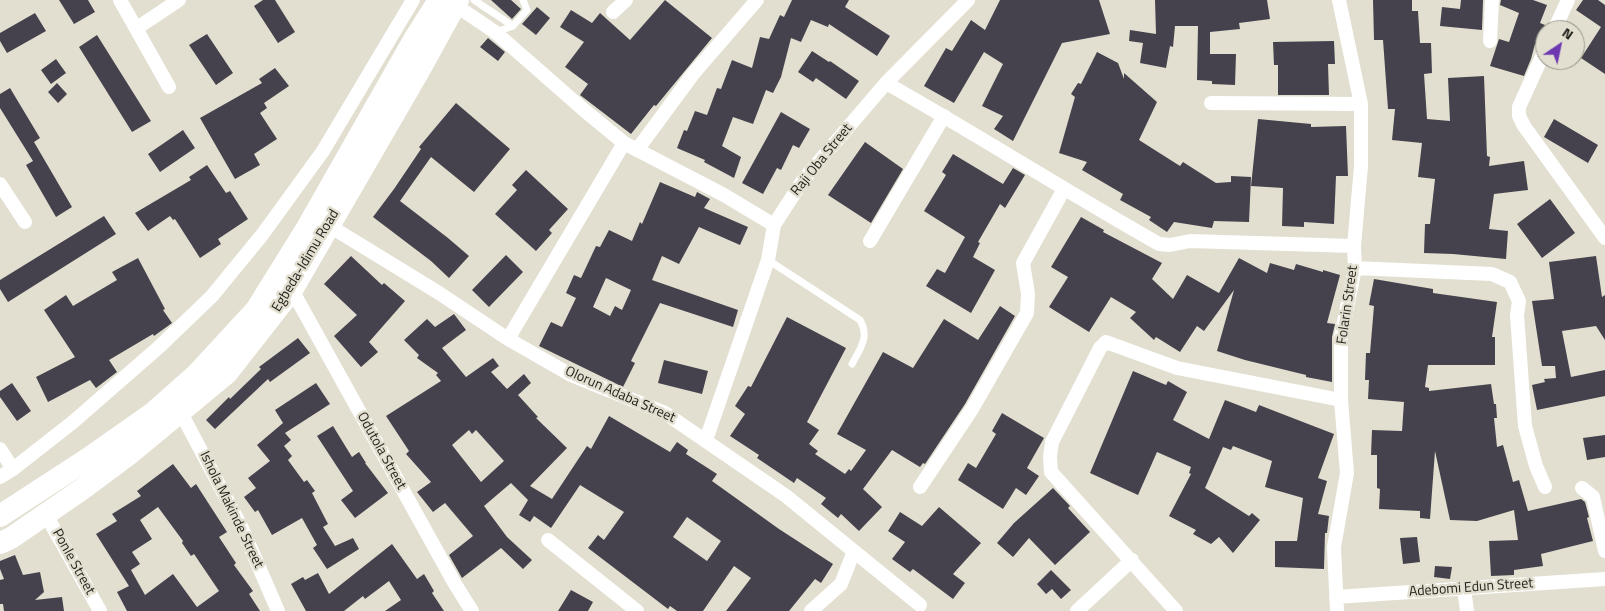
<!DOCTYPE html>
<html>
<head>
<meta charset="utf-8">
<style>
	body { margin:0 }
	#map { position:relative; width:1605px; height:611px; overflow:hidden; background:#e2dfd0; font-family:"Titillium Web",sans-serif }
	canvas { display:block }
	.north { position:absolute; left:1535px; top:20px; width:50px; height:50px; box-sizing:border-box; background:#e2dfd0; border:1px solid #949287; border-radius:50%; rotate:34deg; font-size:14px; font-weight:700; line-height:20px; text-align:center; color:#1f1e19 }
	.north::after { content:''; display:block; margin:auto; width:18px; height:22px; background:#6e39b0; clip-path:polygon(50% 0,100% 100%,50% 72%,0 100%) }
</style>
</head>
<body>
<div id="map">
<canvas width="1605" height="611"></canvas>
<div class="north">N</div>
</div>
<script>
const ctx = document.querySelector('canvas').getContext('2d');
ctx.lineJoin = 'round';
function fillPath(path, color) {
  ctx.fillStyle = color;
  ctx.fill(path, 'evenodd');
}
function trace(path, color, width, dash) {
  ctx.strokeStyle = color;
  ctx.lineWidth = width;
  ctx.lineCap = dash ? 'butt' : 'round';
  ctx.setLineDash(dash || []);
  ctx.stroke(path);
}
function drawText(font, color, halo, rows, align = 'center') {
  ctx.font = font + ' "Titillium Web",sans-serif';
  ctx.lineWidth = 5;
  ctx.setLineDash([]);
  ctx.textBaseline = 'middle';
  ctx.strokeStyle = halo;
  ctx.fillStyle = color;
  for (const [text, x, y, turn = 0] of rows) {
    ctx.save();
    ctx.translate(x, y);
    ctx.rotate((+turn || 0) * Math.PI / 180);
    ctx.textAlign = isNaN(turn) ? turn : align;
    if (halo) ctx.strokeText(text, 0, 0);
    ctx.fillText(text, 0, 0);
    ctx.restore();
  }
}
fillPath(new Path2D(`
	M59,0H88L95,12L74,24Z
	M263,0H275L295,32L278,43L254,6Z
	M491,0H511L521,9L512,19Z
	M665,0L712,38L656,106L654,105L631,134L580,95L588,84L565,67L584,42L560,27L571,10L592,23L600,13L630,40Z
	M792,0H849L845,7L890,36L877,56L829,24L828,27L811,20L801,42L791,38L781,77L773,93L766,90L753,124L733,117L722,146L741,157L734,178L704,162L705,160L677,148L684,130L687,131L695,111L707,115L717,88L721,89L732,60L752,68L760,37L769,39L780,15L784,17Z
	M1000,0H1099L1110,34L1062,43L1013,141L994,129L1003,116L982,106L1003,64L984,52L954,103L924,86L946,48L952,51L971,20L985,30Z
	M1155,0H1267L1270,19L1239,23L1240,29L1210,32V54H1236L1235,85L1212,84V81L1197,80L1198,26H1175L1173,47L1170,46L1166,68L1140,63L1143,43L1129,41L1130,30L1156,34Z
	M1373,0H1412V11H1418L1420,43H1431L1432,73L1424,74L1427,119L1450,121L1448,78L1484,76L1487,156L1490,157L1489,166L1524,161L1528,190L1494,194L1489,229L1508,231L1506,259L1453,254L1424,253L1425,224H1430L1435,179L1418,177L1422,143L1392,140L1395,109H1388L1383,40H1374Z
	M1461,0H1483L1482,30L1440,26L1442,7L1460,9Z
	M1501,0H1533L1547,5L1540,23L1545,25L1538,45L1535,44L1531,59L1524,76L1490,66L1499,39L1509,42L1519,13L1500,5Z
	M1583,0H1598L1605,5V74L1581,58L1601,27L1576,10Z
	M537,7L550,18L536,35L522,24Z
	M35,13L46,31L7,53L0,41V33Z
	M207,34L233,73L216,85L189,45Z
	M97,35L151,121L132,132L79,47Z
	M488,38L505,52L498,61L480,47Z
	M1334,41L1335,64H1328L1329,95H1278V65H1274L1273,42Z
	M812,51L829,62L830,61L859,81L846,99L816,78L813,82L798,72Z
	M1097,52L1118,63L1124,79V73L1157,102L1139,140L1180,166L1183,162L1216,183L1231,182V176L1251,177L1249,222L1214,221L1212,228L1174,222L1167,232L1149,220L1151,217L1120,200L1123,194L1082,170L1087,162L1059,153L1075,97L1071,94L1078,83L1081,84Z
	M56,59L66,73L51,84L41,70Z
	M275,68L289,86L264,103L267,108L260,113L277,139L254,154L260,165L235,179L200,118L262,83L259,79Z
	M57,83L67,94L58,103L48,92Z
	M10,88L40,138L34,142L72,207L56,217L26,165L33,161L0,108V94Z
	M456,103L510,149L474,192L431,157L400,201L448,238L469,256L449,278L431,261L373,217L394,189L421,149L419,147Z
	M781,112L810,129L799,148L793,145L781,170L777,168L763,194L742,183Z
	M1258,119L1311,124V127L1346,126L1348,176H1336L1334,224L1304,222V227L1282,226L1283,188L1251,186Z
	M1554,119L1598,145L1588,163L1544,137Z
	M183,130L195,148L160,172L148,154Z
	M865,142L903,169L871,223L828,195Z
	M953,154L1003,184L1013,168L1025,175L1005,208L1000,204L978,242L980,243L973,257L995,270L971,313L926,286L937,269L945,273L965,237L924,211L946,175L942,172Z
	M207,165L226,193L230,191L248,219L218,239L221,244L200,258L175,219L173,220L170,216L148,231L135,213L191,180L189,177Z
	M526,170L568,209L549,230L552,233L536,251L495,214L517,190L512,185Z
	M660,182L695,197L697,192L710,199L704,208L748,227L740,245L699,227L679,264L662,256L652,280L738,310L733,327L660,303L631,361L635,363L623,387L539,346L551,322L562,327L576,298L566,293L574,275L581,278L596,246L600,247L609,230L632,241L640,222L642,224ZM606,278L631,290L622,310L615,306L610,316L593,307Z
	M1550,199L1575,233L1542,258L1517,224Z
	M104,216L116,234L8,302L0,289V280Z
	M1081,217L1104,230L1103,232L1162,263L1152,279L1173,299L1187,275L1219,293L1239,258L1267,273L1270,263L1294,270L1296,264L1323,272V270L1340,275L1327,323L1335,324L1332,337V382L1306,377V375L1245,360L1217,351L1234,290L1204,331L1197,326L1180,352L1156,337L1154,340L1130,318L1136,312L1111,297L1089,332L1049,307L1068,277L1051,267Z
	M506,255L523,272L489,307L472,290Z
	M351,256L382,285L384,283L405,301L369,342L378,352L361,367L334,336L357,315L324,284Z
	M1596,256L1602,297L1605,295V340L1596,326L1562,331L1571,377L1605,370V396L1537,410L1532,385L1545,382L1544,379L1556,378L1555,366H1542L1532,301L1554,299L1549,262Z
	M138,258L165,309L163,310L172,323L154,336L153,334L109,360L117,372L96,388L90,380L48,402L36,377L75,357L44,310L66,295L73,306L117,280L112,272Z
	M1374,279L1433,289V293L1497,302L1492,337H1495V365H1428L1425,387L1429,388V391L1491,384L1494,404H1496L1497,418H1494L1497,447L1503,445L1513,482L1519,480L1528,511L1581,499L1585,502L1589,517L1587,518L1593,541L1541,554L1543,566L1514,570V575L1491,576L1489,541L1518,540L1514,510L1477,521L1450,520L1435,451L1430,519L1420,518V511L1379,509L1380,489L1377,488V455H1371L1372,430L1402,431L1404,402L1368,399L1369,380H1365L1366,353H1370L1374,306L1369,305Z
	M1000,306L1015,316L965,404L925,464L923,463L920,467L892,450L863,489L882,507L859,531L841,514L838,518L821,504L826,498L797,478L794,483L757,458L759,455L730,436L745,414L735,406L748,386L751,387L787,317L846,348L807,422L819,430L809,444L818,451L815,454L845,474L849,469L851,471L866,450L837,434L883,352L913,368L944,319L978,340Z
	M454,314L466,330L442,348L466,377L493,358L499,366L491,372L507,389L524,374L531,383L518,395L538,417L536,418L567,448L530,486L552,499L587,446L591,449L609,416L670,452L677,442L688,450L686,454L717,474L712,481L779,529L833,564L821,583L815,579L789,611H726L751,578L734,566L703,611H677L670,606L668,609L588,548L598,535L604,540L624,512L580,485L551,528L534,516L530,522L519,515L528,500L511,483L484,506L507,537L532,560L523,569L501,548L462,578L449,555L473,536L445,503L433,512L417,492L431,482L406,454L409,451L386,416L441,381L436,375L438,373L417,358L419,355L404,340L427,319L435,327ZM469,430L472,434L476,430L504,461L481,482L452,445ZM687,517L721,541L707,561L673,537Z
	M298,338L310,353L270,382L268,379L215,429L206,420L229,397L230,399L261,369L259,367Z
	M664,360L708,371L702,394L658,383Z
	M1133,371L1166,385L1168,381L1187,392L1173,420L1209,439L1225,400L1256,412L1259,405L1334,434L1318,478L1327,481L1318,514L1329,516L1327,533H1325L1324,569L1275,567V541H1297L1303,498L1265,487L1272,461L1233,446L1231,450L1223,447L1205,488L1249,516L1252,513L1260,520L1233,553L1219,537L1211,544L1193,534L1196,530L1169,516L1191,474L1189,473L1191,467L1157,452L1138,495L1090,473Z
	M12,383L31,411L17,421L0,397V391Z
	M316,383L330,404L285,433L291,440L284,446L292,456L288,460L304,482L307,480L315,491L312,493L328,524L323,527L335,546L353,538L359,549L327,569L313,548L317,545L302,518L272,535L258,510L255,512L244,497L256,488L248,478L270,461L257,445L283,423L275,410Z
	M1002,413L1044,438L1027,468L1039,476L1026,495L1016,488L1003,509L958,480L968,463L976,468L996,434L992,431Z
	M333,426L352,457L359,452L366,463H365L388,493L355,518L341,500L353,491L317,436Z
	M1605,435V457L1587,460L1583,438Z
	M173,464L191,488L196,484L227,532L219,537L236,563L234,565L253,591L249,594L260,611H127L117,592L129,586L96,534L117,521L112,514L141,496L137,491ZM158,507L183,541L182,543L191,556L194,554L219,591L197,607L173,574L145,595L131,570L140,564L132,552L152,539L140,520Z
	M1053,488L1070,506L1068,508L1090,532L1055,565L1029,538L1013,557L997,543L1014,523Z
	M939,507L981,543L953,574L965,583L953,599L913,569L910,572L892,559L905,542L888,531L900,512L922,526Z
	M1417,537L1420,562L1403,564L1400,538Z
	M392,544L417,579L424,574L434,591L432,593L444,611H385L401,600L389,581L365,599L363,596L344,611H306L291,584L303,577L305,580L318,573L329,594Z
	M15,555L23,575L40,572L44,592L35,600L62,597L64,611H4L3,604H8H0V580L4,579L0,569V561Z
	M1435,566L1452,567L1450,579L1434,577Z
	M1051,570L1071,590L1061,599L1052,589L1046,594L1037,584Z
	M571,590L593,602L588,611H558Z`), '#45424d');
trace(new Path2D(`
	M474,0L513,26
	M496,32L513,26L527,10L523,0
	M768,260L860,320C870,337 860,349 852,364`), '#fff', 7);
trace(new Path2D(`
	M120,0L169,87
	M455,5L495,32L584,110L624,143L724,195L774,225
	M613,12L626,0
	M137,28L179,0
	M1554,30L1568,0
	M1490,41L1492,0
	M1545,50L1519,107V116L1524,126L1605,238
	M886,83C978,135 1067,192 1159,244L1170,245L1190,241L1354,246
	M1211,103L1361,104
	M637,150L693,74L757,0
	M0,184L25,222
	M328,225L439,293L508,339L571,375L665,413L786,496L920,605
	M870,241L944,116
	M1355,268L1492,274L1510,282L1519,301L1517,315L1525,426L1536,466L1545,487
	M292,290L455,584L472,611
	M508,339L624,143
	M180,411L242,528L278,611
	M706,440L768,260L774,225L803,180L886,83L968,0
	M0,449L13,469
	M0,477L13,469L73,422L159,347L212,296L262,235L323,151L413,0
	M920,487L972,409L1027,313L1028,294L1023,263L1064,189
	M1582,488L1593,497L1605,551
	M45,513L100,611
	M548,540L637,611
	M1464,589L1467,611
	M1336,597L1605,579
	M811,611L841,584L854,551
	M1077,611L1132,560
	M1176,611L1051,472L1050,457L1052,442L1100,348L1106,342L1177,368L1341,400
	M1337,611L1334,547L1347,473L1341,400V337L1355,268L1354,246L1361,166V104L1339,0`), '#fff', 14);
trace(new Path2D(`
	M0,516L89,458L153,413L197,374L256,310L307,228L415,38L439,0
	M0,543L11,538L81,490L128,455L227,373L292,290L420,69L458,0`), '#fff', 22);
drawText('14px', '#1f1e19', '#e2dfd0', [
	["Raji Oba Street",822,160,-51],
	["Egbeda-Idimu Road",306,261,-59],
	["Folarin Street",1348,305,-82],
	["Olorun Adaba Street",620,395,24],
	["Odutola Street",381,451,61],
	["Ishola Makinde Street",231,510,64],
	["Ponle Street",73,562,61],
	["Adebomi Edun Street",1471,588,-4]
]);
</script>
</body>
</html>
